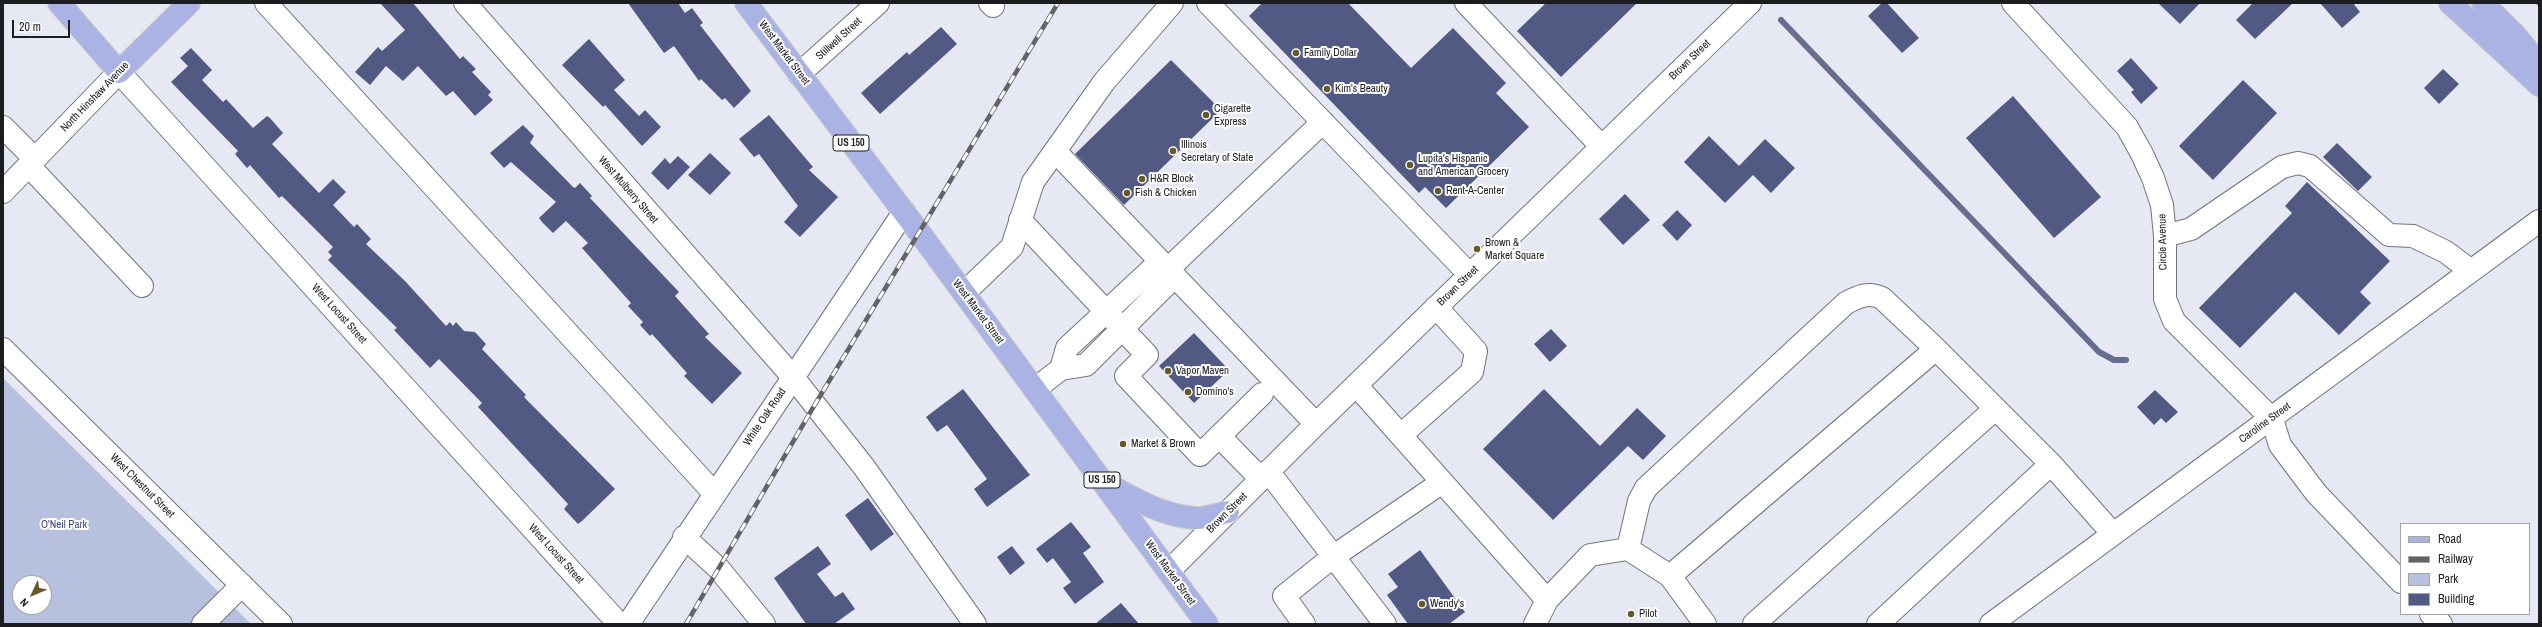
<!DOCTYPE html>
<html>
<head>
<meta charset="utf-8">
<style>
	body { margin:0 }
	#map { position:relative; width:2542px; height:627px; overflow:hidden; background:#e6e9f3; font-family:"Archivo Narrow",sans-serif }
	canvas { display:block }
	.frame { position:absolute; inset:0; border:4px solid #1c1d21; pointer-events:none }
	.legend { position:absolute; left:2400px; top:523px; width:130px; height:92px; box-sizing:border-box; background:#fff; border:1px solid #a4a5a6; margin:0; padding:5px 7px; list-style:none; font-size:12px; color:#1c1d21 }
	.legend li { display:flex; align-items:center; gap:8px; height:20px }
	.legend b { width:20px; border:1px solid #a4a5a6 }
	.north { position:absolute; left:12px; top:575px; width:40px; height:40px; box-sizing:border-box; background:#fff; border:1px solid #a4a5a6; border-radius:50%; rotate:226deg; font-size:11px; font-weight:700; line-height:16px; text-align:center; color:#1c1d21 }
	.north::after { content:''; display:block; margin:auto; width:14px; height:18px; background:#665926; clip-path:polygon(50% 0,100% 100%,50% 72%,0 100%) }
	.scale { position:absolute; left:12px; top:20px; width:58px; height:18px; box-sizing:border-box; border:2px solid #1c1d21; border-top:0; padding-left:5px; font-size:12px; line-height:14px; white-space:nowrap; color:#1c1d21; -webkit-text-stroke:3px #fff; paint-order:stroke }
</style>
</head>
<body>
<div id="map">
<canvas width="2542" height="627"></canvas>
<div class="frame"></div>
<ul class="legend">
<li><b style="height:5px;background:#abb3e5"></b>Road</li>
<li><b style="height:5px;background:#626369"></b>Railway</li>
<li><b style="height:11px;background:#b8c0e0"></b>Park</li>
<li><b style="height:11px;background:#525a83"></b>Building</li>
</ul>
<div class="north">N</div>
<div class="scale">20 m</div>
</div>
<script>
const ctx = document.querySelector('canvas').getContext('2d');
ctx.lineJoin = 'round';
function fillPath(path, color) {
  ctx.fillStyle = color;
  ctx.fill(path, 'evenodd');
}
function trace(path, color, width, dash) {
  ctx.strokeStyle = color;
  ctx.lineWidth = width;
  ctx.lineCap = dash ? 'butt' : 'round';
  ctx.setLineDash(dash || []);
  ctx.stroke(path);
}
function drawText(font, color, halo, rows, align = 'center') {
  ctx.font = font + ' "Archivo Narrow",sans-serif';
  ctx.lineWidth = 4;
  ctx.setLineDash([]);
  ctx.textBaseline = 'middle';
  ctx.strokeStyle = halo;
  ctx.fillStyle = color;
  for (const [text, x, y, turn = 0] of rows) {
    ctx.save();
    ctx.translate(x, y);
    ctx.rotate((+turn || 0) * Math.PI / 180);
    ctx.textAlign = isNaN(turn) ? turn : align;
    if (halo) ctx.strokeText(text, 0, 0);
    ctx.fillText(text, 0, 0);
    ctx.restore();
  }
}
fillPath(new Path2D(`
	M3,378L251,624H3ZM20,583H44V607H20Z`), '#b8c0e0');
trace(new Path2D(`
	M1781,20L2099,352L2114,360H2126`), '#666d8e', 6);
fillPath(new Path2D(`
	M380,3H413L460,59L463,56L476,69L472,72L491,92L488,95L493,100L475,116L453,91L446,96L418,66L403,81L386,66L370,85L355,72L378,47L382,51L405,30Z
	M628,3H678L685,13L692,8L703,23L700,25L751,91L734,108L725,98L722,100L701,79L699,81L674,46L664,53Z
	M1262,3H1348L1411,68L1453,28L1506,83L1496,93L1529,127L1446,208L1425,187L1419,193L1249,16Z
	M1546,3H1637L1561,77L1517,31Z
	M1882,3H1887L1919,38L1902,53L1868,16Z
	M2158,3H2200L2180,24Z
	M2253,3H2293L2255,39L2236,20Z
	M2320,3H2353L2360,12L2342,28Z
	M941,27L957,44L880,114L861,93L907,52L909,55Z
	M589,39L625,80L614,90L639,116L645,110L661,127L642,146L605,105L603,107L562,65Z
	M191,48L212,70L202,80L223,102L226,99L253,128L267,116L270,118L283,133L272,144L319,193L333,179L346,192L333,205L354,227L357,224L371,239L366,244L405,281L446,326L450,322L453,326L456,322L464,331L475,332L486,344L482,349L526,395L524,397L615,489L582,521L578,524L564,509L568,504L478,407L482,403L439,359L430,368L394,330L397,328L328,260L332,256L328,252L333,247L282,196L279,198L250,165L247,168L235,154L238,151L171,82L188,66L180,58Z
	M2131,58L2158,88L2141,104L2131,92L2134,90L2117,71Z
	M1171,60L1221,110L1124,205L1075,154Z
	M2443,69L2459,84L2439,104L2424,88Z
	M2243,80L2277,113L2213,180L2179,146Z
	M2013,96L2101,197L2054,238L1966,138Z
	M769,115L813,167L809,170L838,197L800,237L784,222L798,206L759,154L754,157L739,139Z
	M523,125L534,136L530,143L573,187L575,188L580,183L592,196L590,198L679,292L675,296L709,334L705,337L742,373L712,404L684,376L687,373L652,334L650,336L640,325L643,322L628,306L631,303L582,248L588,243L566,221L553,233L542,222L539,218L556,202L511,162L504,168L490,153Z
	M1709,136L1739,166L1765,139L1795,168L1771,193L1753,175L1725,203L1684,162Z
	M2337,143L2372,177L2358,191L2323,157Z
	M710,153L731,173L710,195L688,175Z
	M678,156L690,167L668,190L651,173L665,158L670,164Z
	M2307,182L2390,261L2360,292L2371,303L2339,335L2295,292L2240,348L2199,308L2292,213L2285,206Z
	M1625,194L1650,220L1623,245L1599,219Z
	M1677,210L1692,225L1677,241L1662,225Z
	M1551,329L1567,346L1550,362L1534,344Z
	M1194,333L1229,370L1194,403L1159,366Z
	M963,389L1030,475L987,507L974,489L987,479L947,425L937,432L926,417Z
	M1544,389L1600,446L1637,408L1666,436L1643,460L1628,446L1553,520L1483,449Z
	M2155,390L2178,412L2166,423L2161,418L2154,425L2137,407Z
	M868,498L894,534L871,551L845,515Z
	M1071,522L1091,547L1083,553L1104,582L1075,604L1063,588L1071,582L1053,558L1047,563L1036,549Z
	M818,546L831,564L817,574L835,597L843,592L855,609L834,624H806L774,578Z
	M1012,546L1025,563L1010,575L997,557Z
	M1420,550L1465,612L1449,624H1408L1387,595L1398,587L1388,574Z
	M1121,603L1139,624H1095Z`), '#525a83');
const minor = new Path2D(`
	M266,3L714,493
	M465,3L792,376L864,467L975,624
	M990,3L993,6
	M1208,3L1469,274
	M1466,3L1601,146
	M2013,3L2127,127L2142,154L2153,178L2162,205L2165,236V299L2174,321L2272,419L2280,445L2316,493L2401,582
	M799,74L878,3
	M3,127L35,159
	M1055,151L1316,424
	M29,166L142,286
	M3,192L119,72L619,624
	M1020,220L1147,355L1126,376L1200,455L1262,394
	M2165,236L2191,229L2282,167L2298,163L2310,166L2389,235L2413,236L2446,252L2471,271
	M964,293L1012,247L1033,182L1104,82L1172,3
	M3,349L281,624
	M1061,369L1067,348L1152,269H1168L1323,122
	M1356,385L1547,600
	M1035,389L1061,369L1086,365L1167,284L1168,269
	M1401,435L1472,372L1476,351L1436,307
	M1219,436L1261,479
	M1268,471L1385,624
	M684,537L719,569L764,624
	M1628,549L1639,501L1646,488L1846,303C1859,296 1868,292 1882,298L1936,349
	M1169,571L1316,424L1750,3
	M2431,614L2441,624
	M203,624L242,585
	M628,624L904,212
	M1304,624L1284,596L1334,556L1441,483
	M1535,624L1547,600L1590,555L1628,549L1670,576
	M1705,624L1670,576L1936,349L2051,464L2113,534
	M1754,624L1995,409
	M1878,624L2051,464
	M1991,624L2539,221`);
const major = new Path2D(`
	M59,3L119,72L189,3
	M746,3L919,232L1207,624
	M2450,3L2539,85
	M2483,3L2515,35L2539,64
	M1109,485C1136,500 1164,516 1195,518C1205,519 1218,514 1228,512`);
trace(minor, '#71747d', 24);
trace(major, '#c9c9ca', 24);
trace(new Path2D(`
	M2537,3L2539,5`), '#808289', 2.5, [4, 2]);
trace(minor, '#fff', 22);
trace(major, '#abb3e5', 22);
const rail = new Path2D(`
	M686,624L814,406L1058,3`);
trace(rail, '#626369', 4.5);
trace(rail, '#fff', 3, [9]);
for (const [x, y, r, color] of [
	[1296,53,4,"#665926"],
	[1327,89,4,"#665926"],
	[1206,115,4,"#665926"],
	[1173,151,4,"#665926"],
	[1410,165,4,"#665926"],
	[1142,179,4,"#665926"],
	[1438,191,4,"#665926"],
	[1127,193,4,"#665926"],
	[1477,249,4,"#665926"],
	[1168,371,4,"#665926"],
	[1188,392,4,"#665926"],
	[1123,444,4,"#665926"],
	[1422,604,4,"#665926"],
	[1631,614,4,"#665926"]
]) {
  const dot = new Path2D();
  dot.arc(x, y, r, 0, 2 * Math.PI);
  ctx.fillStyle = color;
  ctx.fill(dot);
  trace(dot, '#fff', 1.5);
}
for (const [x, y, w] of [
	[851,143,36],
	[1102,480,36]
]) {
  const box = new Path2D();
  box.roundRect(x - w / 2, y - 8, w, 16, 3);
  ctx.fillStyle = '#fff';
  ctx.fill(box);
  trace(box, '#1c1d21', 1);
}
drawText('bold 10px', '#1c1d21', null, [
	["US 150",851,143],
	["US 150",1102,480]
]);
drawText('11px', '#1c1d21', '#fff', [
	["Stillwell Street",839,39,-42],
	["West Market Street",784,53,53],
	["Brown Street",1690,60,-44],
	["North Hinshaw Avenue",95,97,-46],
	["West Mulberry Street",628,190,49],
	["Circle Avenue",2163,242,-91],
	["Brown Street",1458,286,-44],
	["West Market Street",978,312,53],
	["West Locust Street",339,314,48],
	["White Oak Road",765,417,-56],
	["Caroline Street",2265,423,-36],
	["West Chestnut Street",142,486,45],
	["Brown Street",1227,513,-45],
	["West Locust Street",556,554,48],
	["West Market Street",1170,573,54]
]);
drawText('11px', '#1c1d21', '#fff', [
	["Family Dollar",1304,53],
	["Kim's Beauty",1335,89],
	["Cigarette",1214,109],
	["Express",1214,122],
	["Illinois",1181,145],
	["Secretary of State",1181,158],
	["Lupita's Hispanic",1418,159],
	["and American Grocery",1418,172],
	["H&R Block",1150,179],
	["Rent-A-Center",1446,191],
	["Fish & Chicken",1135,193],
	["Brown &",1485,243],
	["Market Square",1485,256],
	["Vapor Maven",1176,371],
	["Domino's",1196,392],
	["Market & Brown",1131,444],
	["Wendy's",1430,604],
	["Pilot",1639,614]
], 'left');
drawText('11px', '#3f4781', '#fff', [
	["O'Neil Park",64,525]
]);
</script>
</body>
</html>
